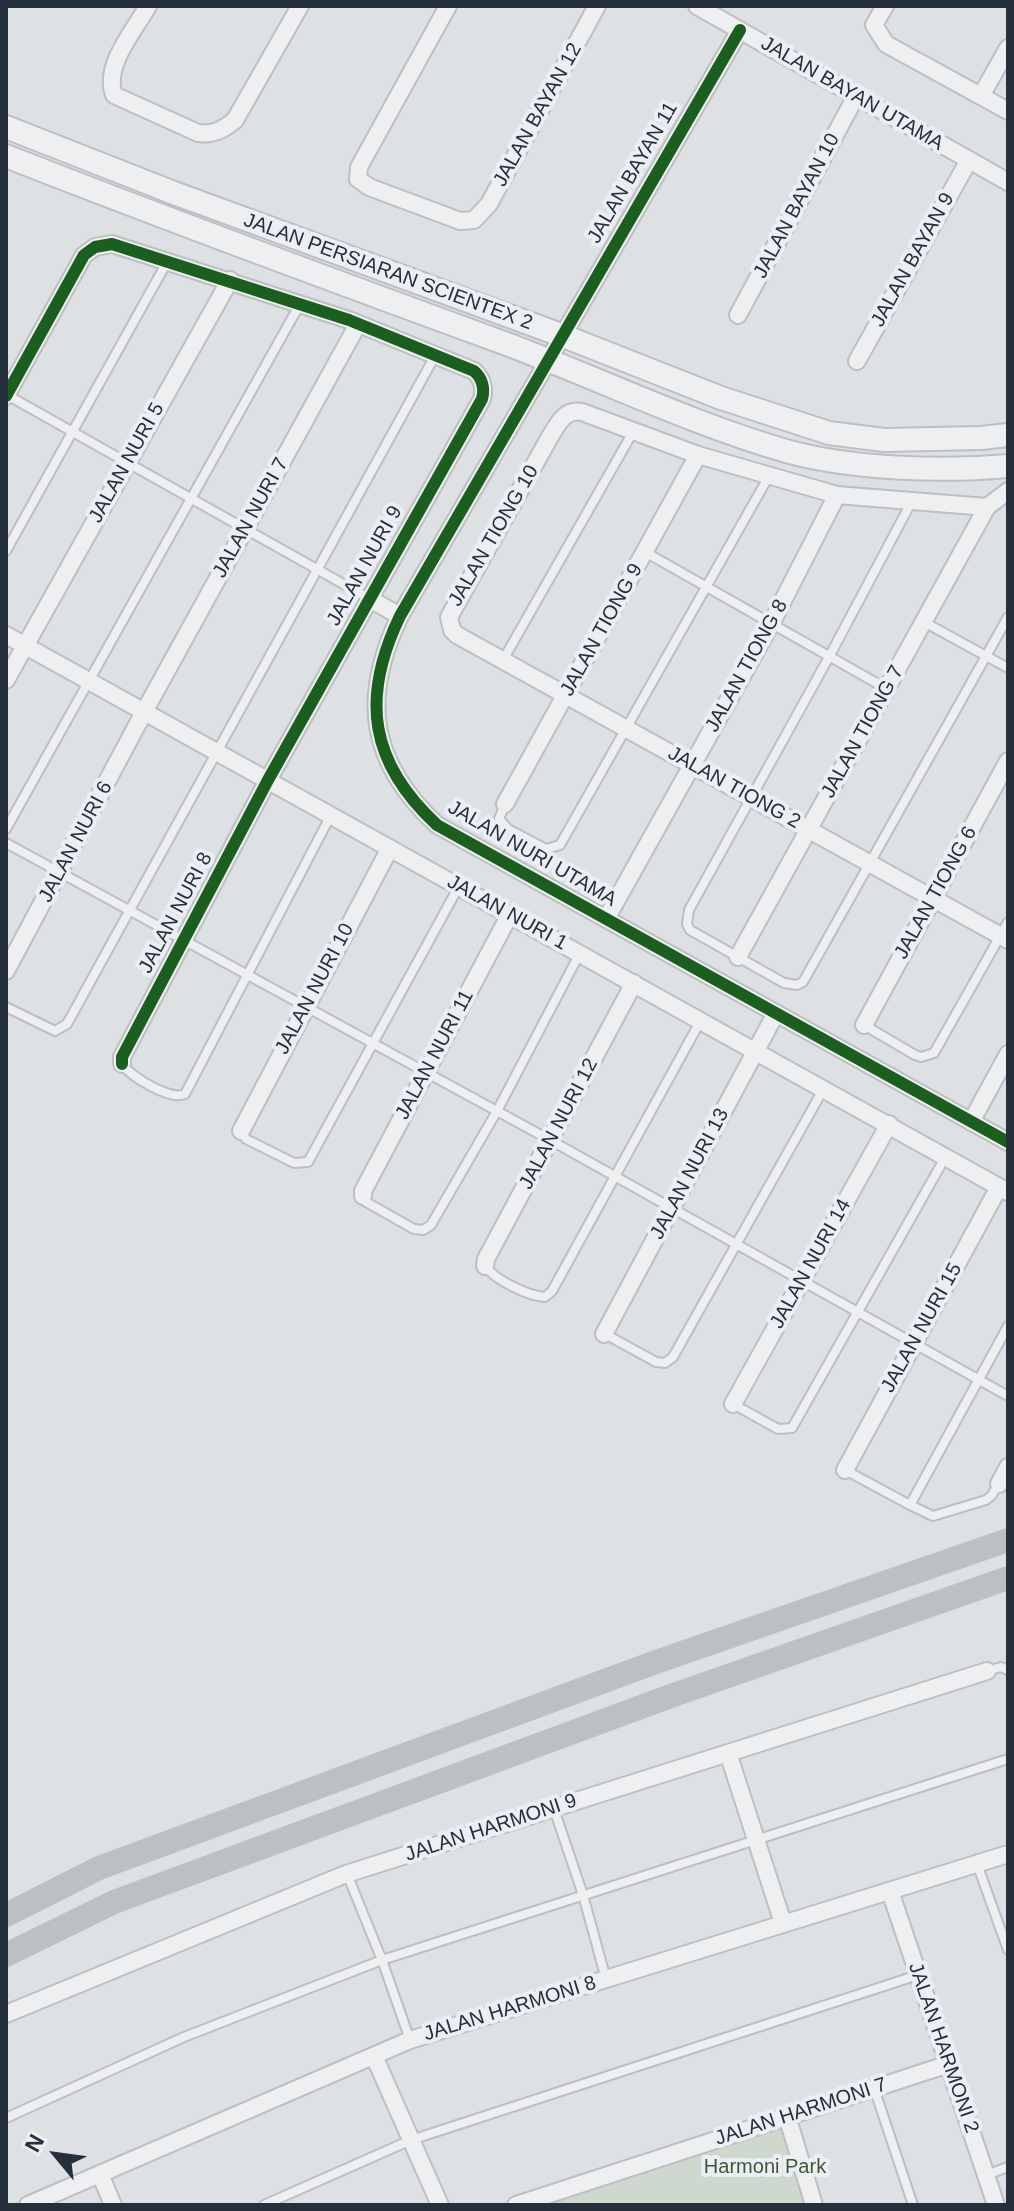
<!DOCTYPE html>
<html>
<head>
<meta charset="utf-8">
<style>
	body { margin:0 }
	#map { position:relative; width:1014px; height:2211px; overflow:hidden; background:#dee1e4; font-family:Arial,sans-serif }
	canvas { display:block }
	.frame { position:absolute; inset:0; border:8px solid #262f3c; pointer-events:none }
	.north { position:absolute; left:16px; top:2115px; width:80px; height:80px; -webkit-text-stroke:6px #ebeff4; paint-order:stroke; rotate:299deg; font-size:22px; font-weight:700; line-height:32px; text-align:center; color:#262f3c }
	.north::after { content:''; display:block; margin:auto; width:28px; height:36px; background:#262f3c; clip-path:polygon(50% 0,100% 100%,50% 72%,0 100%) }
</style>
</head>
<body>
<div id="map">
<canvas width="1014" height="2211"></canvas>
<div class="frame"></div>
<div class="north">N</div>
</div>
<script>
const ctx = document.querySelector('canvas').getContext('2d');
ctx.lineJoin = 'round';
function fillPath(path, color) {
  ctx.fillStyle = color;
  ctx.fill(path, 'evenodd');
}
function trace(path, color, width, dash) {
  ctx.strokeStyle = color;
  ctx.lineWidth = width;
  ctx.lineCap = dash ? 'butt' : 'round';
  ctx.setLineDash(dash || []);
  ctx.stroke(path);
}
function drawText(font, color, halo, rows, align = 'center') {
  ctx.font = font + ' Arial,sans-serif';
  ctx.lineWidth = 8;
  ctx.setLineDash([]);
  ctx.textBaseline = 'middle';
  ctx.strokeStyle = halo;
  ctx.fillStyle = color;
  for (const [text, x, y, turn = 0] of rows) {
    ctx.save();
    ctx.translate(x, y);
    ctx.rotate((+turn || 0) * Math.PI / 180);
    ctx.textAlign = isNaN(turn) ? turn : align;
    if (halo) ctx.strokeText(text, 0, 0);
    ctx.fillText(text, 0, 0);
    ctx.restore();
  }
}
fillPath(new Path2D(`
	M792,2119L822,2205H537Z`), '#cfd8cf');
const service = new Path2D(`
	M7,395L370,599
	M912,501L829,657L689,910L687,924L690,930L784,983L797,985L803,982L1008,617
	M6,551L167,262
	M645,552L887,689
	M924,622L1008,668
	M503,660L633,432
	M505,804L499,819L508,829L546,849L560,845L769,476
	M6,829L300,304
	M6,843L550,1140L1008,1396
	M6,1007L55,1031L67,1024L436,354
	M864,1025L915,1055L921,1057L934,1053L1008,922
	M122,1064C131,1077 171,1101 185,1094L331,815
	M241,1131L246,1139L294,1163L308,1162L459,886
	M363,1197L366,1202L414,1229L423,1230L431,1225L497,1111L580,953
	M485,1266C495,1280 528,1296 545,1297L552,1291L701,1020
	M605,1334L656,1362L665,1363L673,1357L824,1088
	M733,1404L778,1429L792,1428L946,1156
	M845,1470L910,1505
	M999,1484L991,1496L986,1500L933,1516L910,1505L1008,1326
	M987,1671L1001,1667L1008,1670
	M554,1809L583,1895L606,1979
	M977,1864L1008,1950
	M347,1874L382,1960L410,2040
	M874,2088L913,2205
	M6,2118L184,2037L382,1960L1008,1759
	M986,2175L1008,2167
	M264,2205L411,2140L918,1975`);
const minor = new Path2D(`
	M148,6C134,31 103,66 114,95L198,133C213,135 223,130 235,120L300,6
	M448,6L359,167L358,179L369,187L460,221L474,220L489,204L597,6
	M697,6L1008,182
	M885,6L874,25L886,44L1008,111
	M740,30L400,616C360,699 370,763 437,825L1008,1142
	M981,96L1008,48
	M738,315L856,96
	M857,361L969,160
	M6,396L84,255L95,247L112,244L349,320L474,371C482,378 485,388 482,399L268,780L122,1057V1064
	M1008,491L987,507L837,495L698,455L582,412C565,409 559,422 551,435L449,617L452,630L457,635L1008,940
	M370,599L400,616
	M6,635L1008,1192
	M6,680L230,280
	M505,804L698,455
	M606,919L771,624L837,495
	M738,957L987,507
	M6,971L144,712L358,324
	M864,1025L1008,761
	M971,1122L1008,1054
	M241,1131L390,848
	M363,1196V1191L510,914
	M485,1266L486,1259L634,983
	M604,1334L776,1013
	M733,1404L889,1124
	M845,1470L999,1187
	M999,1484L1008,1467
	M728,1753L783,1923
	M890,1891L996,2205
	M6,2014L346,1874L987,1671
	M374,2056L440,2205
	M787,2116L814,2205
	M100,2174L113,2205
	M28,2205L410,2040L1008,1854
	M516,2205L949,2064`);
const tertiary = new Path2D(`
	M6,127L174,193L561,335L721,398L829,433L884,440L981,438L1008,435
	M6,156C171,221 337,282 504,343C598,378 689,423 786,451C850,469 942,472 1008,466`);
trace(service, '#bdbfc2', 12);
trace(minor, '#bdbfc2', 20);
trace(tertiary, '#bdbfc2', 26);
trace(service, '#eeeff1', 8);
trace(minor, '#eeeff1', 16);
trace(tertiary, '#eeeff1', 22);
trace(new Path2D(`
	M6,1915L99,1868L656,1662L1008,1540
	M6,1955L114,1902L668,1697L1008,1578`), '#bcc0c4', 24);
trace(new Path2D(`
	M740,30L400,616C360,699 370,763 437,825L1008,1142
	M6,396L84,255L95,247L112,244L349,320L474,371C482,378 485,388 482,399L268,780L122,1057V1064`), '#1b5e20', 12);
drawText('20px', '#262f3c', '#ebeff4', [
	["JALAN BAYAN UTAMA",852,94,30],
	["JALAN BAYAN 12",538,115,-61],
	["JALAN BAYAN 11",633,173,-60],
	["JALAN BAYAN 10",797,206,-62],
	["JALAN BAYAN 9",913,260,-61],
	["JALAN PERSIARAN SCIENTEX 2",388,272,20],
	["JALAN NURI 5",127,463,-61],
	["JALAN NURI 7",251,518,-61],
	["JALAN TIONG 10",494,536,-60],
	["JALAN NURI 9",365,566,-61],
	["JALAN TIONG 9",602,630,-61],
	["JALAN TIONG 8",747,666,-61],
	["JALAN TIONG 7",863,732,-61],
	["JALAN TIONG 2",734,788,29],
	["JALAN NURI 6",76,842,-62],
	["JALAN NURI UTAMA",532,854,30],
	["JALAN TIONG 6",936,893,-61],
	["JALAN NURI 8",176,913,-62],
	["JALAN NURI 1",507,913,29],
	["JALAN NURI 10",315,989,-62],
	["JALAN NURI 11",435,1055,-62],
	["JALAN NURI 12",559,1124,-62],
	["JALAN NURI 13",690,1174,-62],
	["JALAN NURI 14",811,1264,-61],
	["JALAN NURI 15",922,1328,-61],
	["JALAN HARMONI 9",491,1828,-18],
	["JALAN HARMONI 8",510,2009,-17],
	["JALAN HARMONI 2",943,2048,71],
	["JALAN HARMONI 7",801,2112,-18]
]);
drawText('20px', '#3c5734', '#ebeff4', [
	["Harmoni Park",765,2167]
]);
</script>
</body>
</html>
